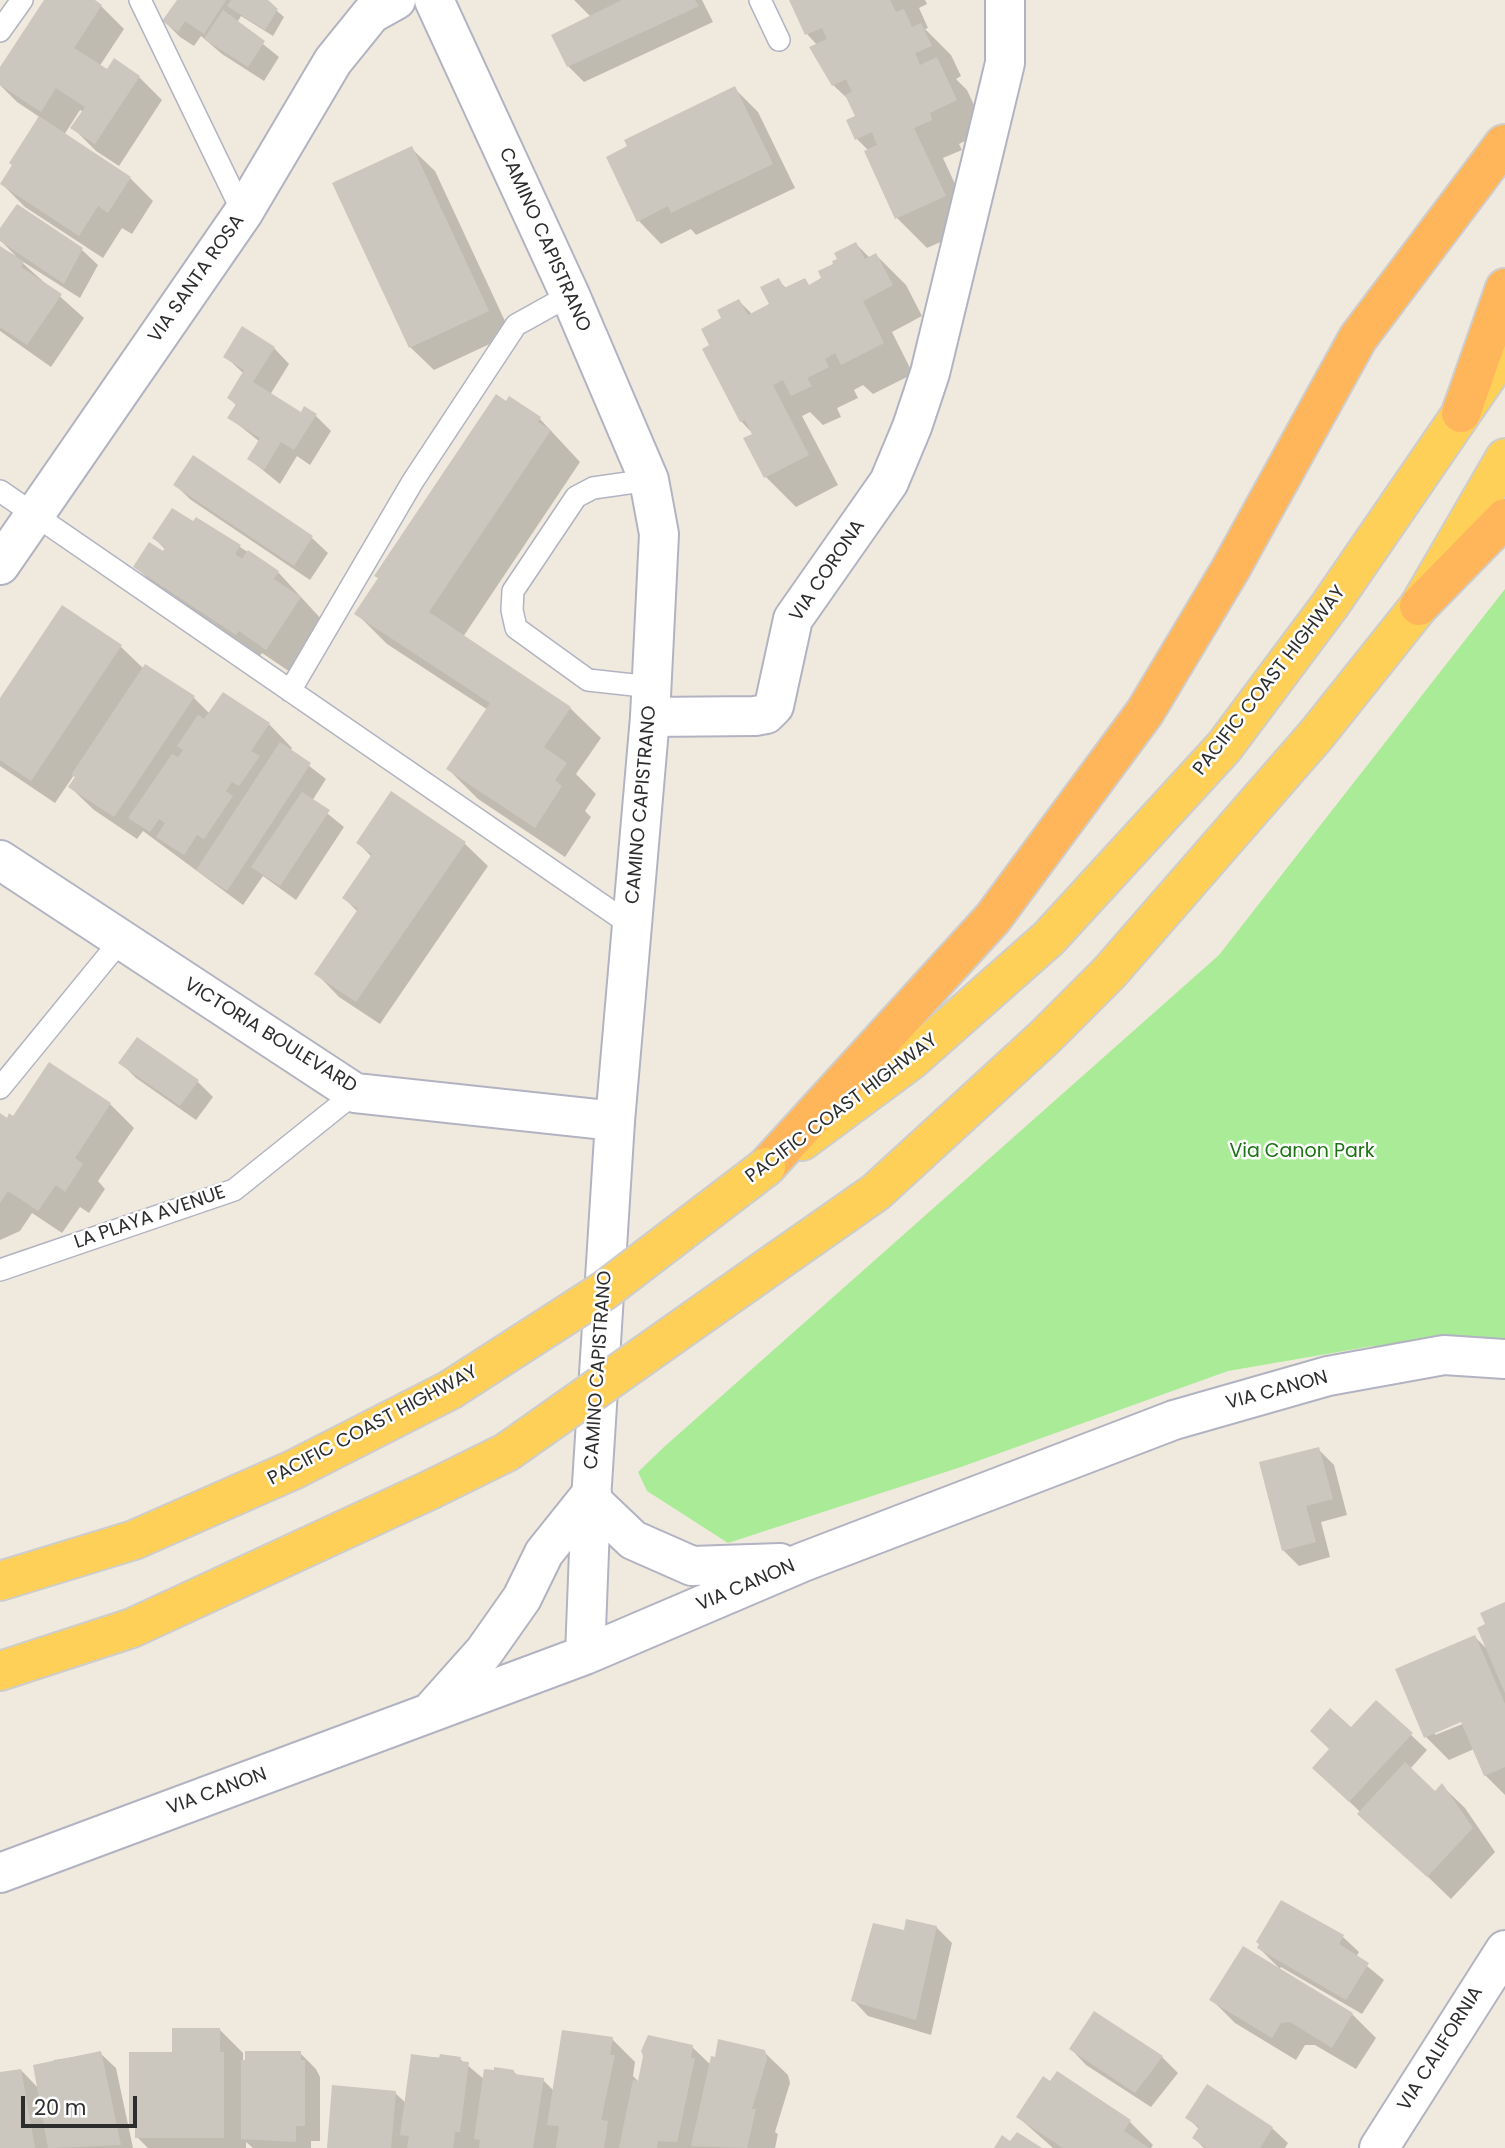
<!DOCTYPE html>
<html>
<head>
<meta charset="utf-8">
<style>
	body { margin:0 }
	#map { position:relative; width:1505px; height:2148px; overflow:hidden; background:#f0eade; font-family:Poppins,sans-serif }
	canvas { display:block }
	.scale { position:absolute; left:21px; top:2096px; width:116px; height:32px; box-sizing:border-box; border:4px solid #2d2d2d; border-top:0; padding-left:9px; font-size:21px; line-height:24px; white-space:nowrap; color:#2d2d2d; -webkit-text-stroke:5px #fff; paint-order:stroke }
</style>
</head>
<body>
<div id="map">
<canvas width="1505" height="2148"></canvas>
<div class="scale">20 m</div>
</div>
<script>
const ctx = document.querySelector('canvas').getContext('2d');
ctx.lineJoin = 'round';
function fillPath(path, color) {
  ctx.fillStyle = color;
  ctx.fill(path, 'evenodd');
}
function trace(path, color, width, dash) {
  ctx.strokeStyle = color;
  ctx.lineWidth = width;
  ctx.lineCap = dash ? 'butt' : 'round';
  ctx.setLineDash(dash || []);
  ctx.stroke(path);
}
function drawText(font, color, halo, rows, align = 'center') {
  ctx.font = font + ' Poppins,sans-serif';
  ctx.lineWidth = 5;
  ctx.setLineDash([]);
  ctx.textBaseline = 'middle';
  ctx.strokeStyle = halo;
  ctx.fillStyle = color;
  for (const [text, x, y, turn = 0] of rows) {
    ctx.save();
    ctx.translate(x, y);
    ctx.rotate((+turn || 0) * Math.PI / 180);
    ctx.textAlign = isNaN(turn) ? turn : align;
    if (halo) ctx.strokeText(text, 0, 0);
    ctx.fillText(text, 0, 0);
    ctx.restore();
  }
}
fillPath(new Path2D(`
	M1505,589V1341L1373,1346L1228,1371L961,1467L728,1543L647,1491L638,1472L664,1447L1219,955Z`), '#a9eb96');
fillPath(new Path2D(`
	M46,0H92L101,6L124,29L99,67L107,72L139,77L162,100L119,166L96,151L73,128L83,112L80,110L64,135L130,178L153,201L132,234L122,228L103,258L25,207L2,184L41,118L17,102L0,85V70Z
	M179,0H263L276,10L284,17L273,36L241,16L237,23L279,57L264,81L222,54L201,36L194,46L180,37L164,21Z
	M574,0H702L713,22L584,82L568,66L591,17Z
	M791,0H925L927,4L919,8L928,28L925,29L951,55L961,76L956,79L967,90L986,131L959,144L962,150L943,158L975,227L927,248L897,218L869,151L857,139V117L849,100L833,85L817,45L807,34Z
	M735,89L758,112L795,188L696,235L691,229L661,244L638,220Z
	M411,148L435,171L511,334L434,370L410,347Z
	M0,231L82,250L98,265L80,298L17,258L84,318L51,367L0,331V247L16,256L0,240Z
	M856,244L870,258L876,255L906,285L922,316L892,332L913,374L873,394L863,385L854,390L858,398L837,408L841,417L823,425L810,412L802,416L838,485L796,507L766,477L754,435L741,421L712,346L723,318L739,301L752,314L771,305L778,280L787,289L804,280L810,286L824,279Z
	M274,348L289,364L270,395L301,415H315L331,431L310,465L297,456L280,484L249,459L260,442L230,418L237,406L229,398L244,374L225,356Z
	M510,399L540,419L580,462L463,637L570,708L601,738L576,774L596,794L585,811L591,817L565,857L478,799L448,769L488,710L387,644L356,613Z
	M194,457L312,538L328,553L310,580L191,500L175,485Z
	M154,538L240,547L278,572L323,621L290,672L262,653L260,656L159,590L136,567L166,550Z
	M63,608L121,647L144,669L194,698L210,714L269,724L292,748L290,751L326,779L312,801L344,827L296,900L263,876L243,905L143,831L137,839L94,810L70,787L76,778L74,775L55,803L0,766V701Z
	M358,843H464L488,866L380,1024L339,997L316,973L358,912L344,898L372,857Z
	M121,1063L197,1081L213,1097L196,1120L136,1078Z
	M49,1064L110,1104L134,1128L98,1181L105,1189L89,1213L80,1207L62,1233L32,1213L20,1231L0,1240V1115L7,1120L13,1118Z
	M1318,1449L1334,1465L1347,1515L1321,1522L1330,1557L1299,1566L1283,1550Z
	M1505,1604V1795L1485,1775L1474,1749L1449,1760L1426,1737L1475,1637L1489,1651L1487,1625ZM1468,1717L1470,1721L1435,1735V1732Z
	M1376,1702L1427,1750L1410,1769L1435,1793L1442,1786L1465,1808L1495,1852L1451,1899L1330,1783L1351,1729Z
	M1282,1902L1343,1937L1359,1952L1356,1957L1384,1980L1362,2014L1281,1967L1279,1970L1352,2014L1376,2038L1356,2069L1315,2045H1305L1296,2060L1235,2023L1211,1999L1279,1968L1259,1948Z
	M936,1927L952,1943L931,2035L868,2016L853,2000L905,1932Z
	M1095,2013L1162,2057L1178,2073L1151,2107L1086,2065L1071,2049Z
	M220,2030L243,2053V2061L300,2053L316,2069L320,2077V2141H311V2148H253L246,2142V2148H148L137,2137V2130L131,2124L174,2054Z
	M612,2039L635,2062L633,2076L639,2082L692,2047L711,2065L764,2052L788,2075L790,2083L775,2132L778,2134L775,2148H328L395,2093L406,2103L413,2056L460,2059L485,2080L513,2071L518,2076L543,2080L554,2091Z
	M100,2053L116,2068L133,2148H0V2074L21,2070L39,2089L54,2060Z
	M1018,2117L1130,2122L1153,2145L1151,2148H1053Z
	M1187,2117L1272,2128L1288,2143L1285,2148H1204L1194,2138L1199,2129Z`), '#0003');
fillPath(new Path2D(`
	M44,0H95L102,5L74,48L107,69L114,58L140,76L95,144L70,128L85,107L56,88L41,112L0,85V67Z
	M177,0H226L204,34L185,21L178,32L162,21Z
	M231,0H268L278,9L265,30L227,6Z
	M622,0H695L699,6L567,67L551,35Z
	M789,0H890L896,12L904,9L912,27L921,23L932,46L915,53L920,65L937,57L957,100L930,113L932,120L914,128L946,196L895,219L864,151L877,145L872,132L855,140L846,120L855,116L845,95L852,92L846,79L832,86L809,47L827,39L822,28L805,35Z
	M223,10L265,41L248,67L204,39Z
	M735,86L773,164L671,213L668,206L637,222L606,157L627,146L624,140Z
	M39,116L131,177L108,213L98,206L79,236L0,184L12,165L9,163Z
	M412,146L489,311L409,348L332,183Z
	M17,204L83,248L64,284L0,241V228Z
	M856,242L865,259L876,253L893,285L863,301L884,343L841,365L835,353L825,359L829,367L807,378L812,386L791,396L783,380L773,385L809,455L764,478L743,438L752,434L745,420L740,422L702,349L709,345L701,329L721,318L717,310L739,299L748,315L769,304L760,287L779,278L784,288L805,278L809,285L821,278L818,271L833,264L832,261L837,259L834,253Z
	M0,246L24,262L21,267L62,294L27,345L0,327Z
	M242,326L275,347L253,382L301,412L304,406L317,414L294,450L281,442L264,470L247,459L260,438L227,418L236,404L227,398L244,370L223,357Z
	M496,394L506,401L509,396L541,417L538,422L551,430L429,612L571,707L544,747L567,763L555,780L562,786L535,828L446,769L490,703L354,614L378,578L374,576Z
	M193,455L313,536L294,566L173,485Z
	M172,508L193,521L196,517L241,545L235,554L242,559L248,550L279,571L274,579L301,597L266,650L239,631L236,635L133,567L149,542L163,551L165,547L152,538Z
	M62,605L122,645L31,781L0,760V698Z
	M145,664L195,696L114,817L68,787L75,777L71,775Z
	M223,692L270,723L251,751L260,756L239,786L232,782L226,791L233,796L204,839L197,835L184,855L156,837L165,823L159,819L150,832L128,818L172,754L178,757L183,750L177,746L198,715L204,719Z
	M280,742L311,763L227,891L196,870Z
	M391,791L466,842L356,1002L314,974L358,909L342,898L372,854L356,843Z
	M302,792L330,810L280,886L251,867Z
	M137,1037L199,1080L180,1106L118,1063Z
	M49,1062L111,1103L75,1158L83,1164L65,1192L56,1185L38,1211L8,1191L0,1203V1113L7,1118L9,1113L13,1116Z
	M1319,1447L1333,1499L1306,1506L1316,1542L1282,1551L1259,1462Z
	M1505,1602V1693L1477,1628L1485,1624L1480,1613Z
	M1475,1635L1505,1704V1767L1484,1776L1461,1722L1424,1738L1395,1669Z
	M1376,1700L1413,1733L1349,1802L1312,1768L1329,1749L1310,1731L1330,1708L1351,1727Z
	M1405,1762L1435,1791L1442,1783L1473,1828L1427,1877L1357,1814Z
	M1281,1900L1344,1935L1339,1944L1369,1963L1346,2000L1257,1948L1259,1944L1256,1942Z
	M906,1919L937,1926L916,2020L851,2001L873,1923L904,1930Z
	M1243,1946L1353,2013L1332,2048L1290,2022L1281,2023L1272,2038L1209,2000Z
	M1094,2011L1163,2056L1135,2093L1069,2049Z
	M172,2028H220V2052H224V2138H135V2125H129V2052H172Z
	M562,2030L613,2037L610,2055H615L601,2120L608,2121L604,2148H556L559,2126L547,2125Z
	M648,2035L693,2045L691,2058H695L677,2142L658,2141L657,2148H619L633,2080L638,2081L643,2056L641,2051Z
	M718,2039L765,2050L767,2059L752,2109H756L747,2148L691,2146L711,2056L715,2057Z
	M101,2051L121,2145L48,2148L33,2065Z
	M245,2051H301V2060H305V2126H296V2142L241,2139V2060H245Z
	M411,2054L439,2058L440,2054L461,2057L460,2061L469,2062L460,2132H455L453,2148H407L409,2136L400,2135Z
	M494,2067L514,2070V2074L544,2078L533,2148H479L480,2140L474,2139L484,2069L494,2070Z
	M21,2069L35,2148H0V2072Z
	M1057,2071L1131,2120L1124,2131L1149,2148H1063L1016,2117L1043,2076L1050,2081Z
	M1207,2084L1273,2127L1260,2148H1207L1192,2138L1199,2127L1185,2118Z
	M332,2085L396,2091L391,2148H327Z
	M1017,2132L1042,2148H994L1002,2135L1010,2141Z`), '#cbc7be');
const service = new Path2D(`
	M140,0L243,213
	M760,0L779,40
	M0,31L22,0
	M649,480L593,488L576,497L513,591L512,610L516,628L588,680L652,687
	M0,491L631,925
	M290,691L413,481L516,325L570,295
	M0,1088L121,940
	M0,1270L234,1190L355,1093`);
const minor = new Path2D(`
	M0,565L243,213L333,61L371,14L396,0
	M650,717L755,716L766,714L774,706L793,619L889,482L912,427L930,373L1000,84L1005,63V0`);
const tertiary = new Path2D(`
	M0,860L355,1093L615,1121
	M1379,2148L1505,1950`);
const secondary = new Path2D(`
	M434,0L570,295L649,480L659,534L650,717L615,1121L591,1500L585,1655
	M591,1500L633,1540L692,1566L780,1563
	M434,1708L484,1652L522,1598L544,1553L592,1493
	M0,1873L585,1655L803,1562L1174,1420L1328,1376L1444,1355L1505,1359`);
const trunk = new Path2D(`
	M802,1141L910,1061L1049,938L1224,747L1330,605L1505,350
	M759,1274L876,1192L1045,1037L1109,973L1317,734L1419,606L1505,458
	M0,1581L134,1540L293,1470L450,1390
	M0,1671L132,1628L430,1490`);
const motorway = new Path2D(`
	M1461,413L1505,288
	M1419,606L1505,518
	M766,1167L993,918L1145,712L1230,570L1358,338L1504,144`);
trace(service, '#b2b3c2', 24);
trace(minor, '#b2b3c2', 42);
trace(tertiary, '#b2b3c2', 42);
trace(secondary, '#b2b3c2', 42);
trace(trunk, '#cdcdcd', 42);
trace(motorway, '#cdcdcd', 42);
trace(service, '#fff', 21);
trace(minor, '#fff', 38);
trace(tertiary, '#fff', 38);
trace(secondary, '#fff', 38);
trace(trunk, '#fed058', 38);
trace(motorway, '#ffb55a', 38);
const trunkBridge = new Path2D(`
	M450,1390L605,1290L766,1167
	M430,1490L507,1452L759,1274`);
trace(trunkBridge, '#cdcdcd', 42, []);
trace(trunkBridge, '#fed058', 38);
drawText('19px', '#2d2d2d', '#fff', [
	["CAMINO CAPISTRANO",544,240,66],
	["VIA SANTA ROSA",197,279,-55],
	["VIA CORONA",828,571,-56],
	["PACIFIC COAST HIGHWAY",1270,681,-52],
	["CAMINO CAPISTRANO",642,805,-85],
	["VICTORIA BOULEVARD",270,1036,32],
	["PACIFIC COAST HIGHWAY",842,1109,-37],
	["LA PLAYA AVENUE",150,1218,-19],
	["CAMINO CAPISTRANO",599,1370,-86],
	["VIA CANON",1277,1391,-15],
	["PACIFIC COAST HIGHWAY",373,1426,-28],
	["VIA CANON",746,1586,-23],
	["VIA CANON",217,1792,-20],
	["VIA CALIFORNIA",1441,2049,-58]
]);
drawText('19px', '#1c7314', '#fff', [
	["Via Canon Park",1302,1152]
]);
</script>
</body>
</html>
